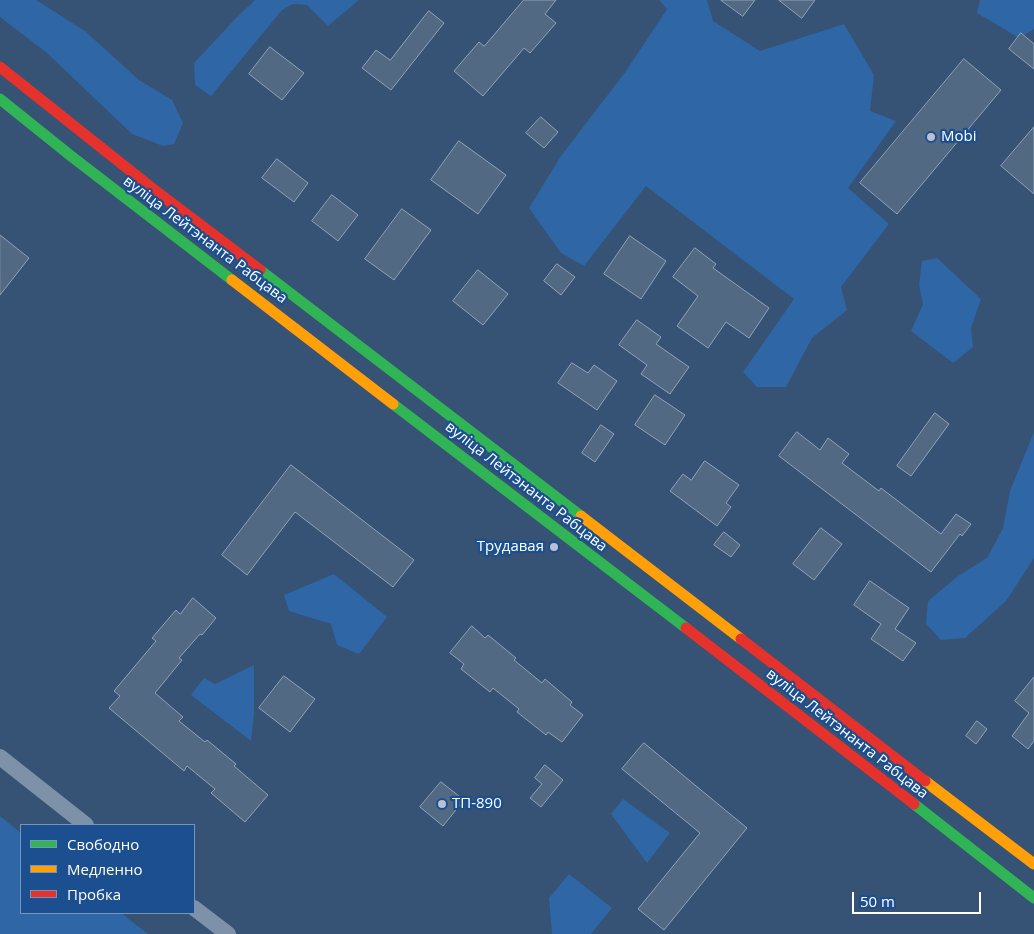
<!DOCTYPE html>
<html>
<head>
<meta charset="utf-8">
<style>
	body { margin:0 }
	#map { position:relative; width:1034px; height:934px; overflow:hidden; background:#365274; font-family:"Open Sans",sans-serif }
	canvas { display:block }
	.legend { position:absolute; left:20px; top:824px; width:175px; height:90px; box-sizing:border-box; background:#1b4f8f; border:1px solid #7695bc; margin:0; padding:6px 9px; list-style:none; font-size:15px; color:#fff }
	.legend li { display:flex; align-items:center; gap:10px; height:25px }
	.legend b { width:25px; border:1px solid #7695bc }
	.scale { position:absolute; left:852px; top:892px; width:129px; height:22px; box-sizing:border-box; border:2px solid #fff; border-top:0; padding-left:6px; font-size:15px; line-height:18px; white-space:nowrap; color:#fff; -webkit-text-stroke:4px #1b4f8f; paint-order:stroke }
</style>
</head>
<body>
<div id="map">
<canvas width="1034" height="934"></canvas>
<ul class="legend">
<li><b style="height:6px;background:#30b455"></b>Свободно</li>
<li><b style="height:6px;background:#ff9f0a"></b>Медленно</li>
<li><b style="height:6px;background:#e5322d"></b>Пробка</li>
</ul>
<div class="scale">50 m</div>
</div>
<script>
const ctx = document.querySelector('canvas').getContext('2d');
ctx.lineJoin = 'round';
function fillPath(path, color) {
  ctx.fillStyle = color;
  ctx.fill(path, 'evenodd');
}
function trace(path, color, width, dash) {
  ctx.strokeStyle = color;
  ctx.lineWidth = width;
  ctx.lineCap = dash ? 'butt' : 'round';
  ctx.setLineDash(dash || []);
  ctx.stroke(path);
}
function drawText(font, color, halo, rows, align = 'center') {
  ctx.font = font + ' "Open Sans",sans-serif';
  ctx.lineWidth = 4.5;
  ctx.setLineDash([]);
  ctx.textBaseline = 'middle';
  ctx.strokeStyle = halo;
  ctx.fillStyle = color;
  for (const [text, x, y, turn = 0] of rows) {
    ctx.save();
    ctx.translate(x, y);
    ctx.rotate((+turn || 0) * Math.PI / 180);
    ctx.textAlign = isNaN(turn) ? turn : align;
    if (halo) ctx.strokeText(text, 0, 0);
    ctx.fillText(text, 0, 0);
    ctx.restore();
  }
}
fillPath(new Path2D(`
	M0,0H36L85,31L139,80L172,100L183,123L174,144L163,146L132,134L47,53L0,17Z
	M255,0H359L328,26L307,5L293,4L282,10L211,96L195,85L194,63L236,18Z
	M659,0H707L713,21L760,51L844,24L874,75L870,111L896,121L848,188L889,224L841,287L847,310L812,338L786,387H757L743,372L794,299L646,186L584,266L561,253L529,208L561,156L626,71L667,9Z
	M980,0H1034V29L1019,38L977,13Z
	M937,258L981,299L971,328L973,347L953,363L911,331L923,304L919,285L922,261Z
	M1034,432V558L1006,601L965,638L941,640L926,624L928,601L958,576L987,558L1003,528L1010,491Z
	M334,574L387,617L359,654L337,645L331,624L289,611L284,595Z
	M254,665V714L251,741L191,695L204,678L215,684Z
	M623,799L670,833L647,863L611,814Z
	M0,816L21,833V913H121L148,934H0Z
	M569,874L612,908L591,934H552L549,898Z`), '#2f66a5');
const building = new Path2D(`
	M524,0H556L545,14L556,23L530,53L524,48L483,96L454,71L479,42L484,46Z
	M721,0H755L743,16Z
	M779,0H815L802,18Z
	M429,11L444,23L391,90L362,68L376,50L390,60Z
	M1021,33L1034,44V69L1009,49Z
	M270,47L304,73L282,100L249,74Z
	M964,59L1001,90L897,214L860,183Z
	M541,117L558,132L544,148L526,133Z
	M1034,127V194L1001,166Z
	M459,141L506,175L478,214L431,180Z
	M277,159L308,183L294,202L262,178Z
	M332,195L358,215L338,241L312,221Z
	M402,209L431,230L394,280L365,259Z
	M0,235L29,258L0,295Z
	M630,236L666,261L641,299L604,274Z
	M695,248L716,264L713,268L769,308L749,338L726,322L708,348L677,326L698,296L673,277Z
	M557,264L575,277L561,295L544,281Z
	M478,270L508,294L483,325L453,301Z
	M637,320L661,337L656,344L689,367L670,394L641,374L647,365L619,345Z
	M572,363L588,373L594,365L617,381L597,410L558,383Z
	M655,395L685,415L665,445L635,425Z
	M935,413L949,424L911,476L897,466Z
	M601,425L614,434L595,462L582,453Z
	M797,432L820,450L828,438L849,454L842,463L879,491L881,488L941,534L956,514L971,524L962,536L960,534L931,572L779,456Z
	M705,461L739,485L726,503L731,507L717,526L670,491L683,474L691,480Z
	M291,465L414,560L393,587L295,512L247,575L222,555Z
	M821,528L842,544L814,580L793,564Z
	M724,532L740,545L731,557L714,545Z
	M870,581L909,608L895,629L916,643L903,661L871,639L881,624L854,605Z
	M193,598L216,618L202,635L200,634L179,658L182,660L155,693L183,717L179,721L205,742L207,740L236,764L234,766L268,795L245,822L211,793L215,789L187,766L184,771L109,708L120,696L114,691L156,641L152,638L176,610L180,614Z
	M472,626L485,638L488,635L516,658L514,660L542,683L545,679L572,702L570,705L583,715L562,742L548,732L546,735L517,712L519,709L493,688L490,692L461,669L464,664L450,653Z
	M284,676L315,699L290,732L259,708Z
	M1034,677V741L1028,749L1012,736L1029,713L1015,701Z
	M977,721L987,729L976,744L966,736Z
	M644,743L747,828L664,930L638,909L700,833L622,769Z
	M545,765L563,780L541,807L530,798L542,784L535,778Z
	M441,782L464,800L443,826L420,807Z`);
fillPath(building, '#526984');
trace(building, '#92a2b6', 1);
trace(new Path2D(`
	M0,757L86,825
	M194,908L228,934`), '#7d92a8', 16);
trace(new Path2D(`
	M0,99L71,156L232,280
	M260,270L581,516
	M393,404L686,628
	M914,804L1034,898`), '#30b455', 11);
trace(new Path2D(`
	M232,280L393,404
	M581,516L741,639
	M925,781L1034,864`), '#ff9f0a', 11);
trace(new Path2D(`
	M0,67L157,192L260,270
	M686,628L914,804
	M741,639L925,781`), '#e5322d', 11);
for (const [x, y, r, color] of [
	[931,137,5,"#b9c2ce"],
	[554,547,5,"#b9c2ce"],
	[442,804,5,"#b9c2ce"]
]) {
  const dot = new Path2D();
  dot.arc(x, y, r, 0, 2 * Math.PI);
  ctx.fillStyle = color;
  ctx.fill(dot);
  trace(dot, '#1b4f8f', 2);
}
drawText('15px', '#fff', '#1b4f8f', [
	["Mobi",941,137],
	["Трудавая",544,547,"right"],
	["ТП-890",452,804]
], 'left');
drawText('15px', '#fff', '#1b4f8f', [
	["вуліца Лейтэнанта Рабцава",205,240,37],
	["вуліца Лейтэнанта Рабцава",526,487,38],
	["вуліца Лейтэнанта Рабцава",847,734,38]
]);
</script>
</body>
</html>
